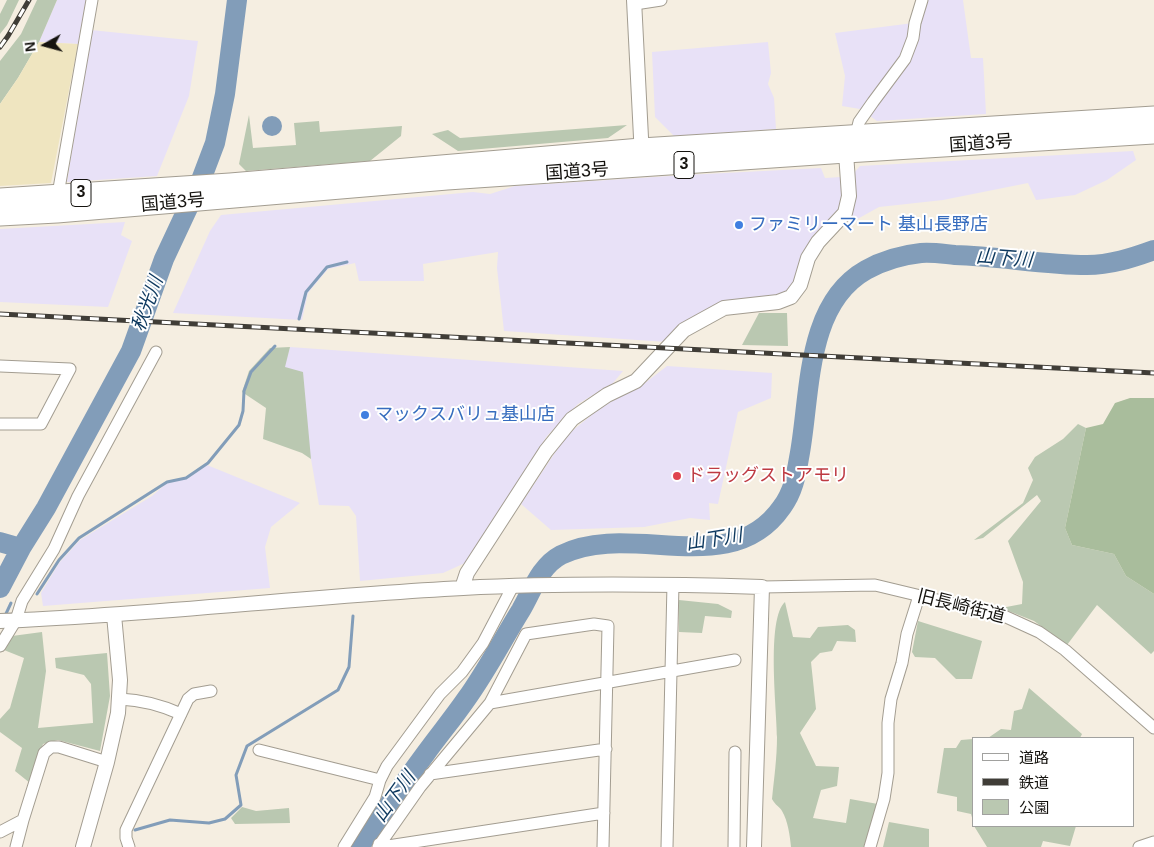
<!DOCTYPE html>
<html>
<head>
<meta charset="utf-8">
<style>
	body { margin:0 }
	#map { position:relative; width:1154px; height:847px; overflow:hidden; background:#f5eee1; font-family:Arial,"Noto Sans JP",sans-serif }
	canvas { display:block }
	.legend { position:absolute; left:972px; top:737px; width:162px; height:90px; box-sizing:border-box; background:#fff; border:1px solid #a1a19f; margin:0; padding:6px 9px; list-style:none; font-size:15px; color:#15130f }
	.legend li { display:flex; align-items:center; gap:10px; height:25px }
	.legend b { width:25px; border:1px solid #a1a19f }
	.north { position:absolute; left:20px; top:20px; width:50px; height:50px; -webkit-text-stroke:4px #fff; paint-order:stroke; rotate:263deg; font-size:14px; font-weight:700; line-height:20px; text-align:center; color:#15130f }
	.north::after { content:''; display:block; margin:auto; width:18px; height:22px; background:#15130f; clip-path:polygon(50% 0,100% 100%,50% 72%,0 100%) }
</style>
</head>
<body>
<div id="map">
<canvas width="1154" height="847"></canvas>
<ul class="legend">
<li><b style="height:6px;background:#fff"></b>道路</li>
<li><b style="height:6px;background:#403d37"></b>鉄道</li>
<li><b style="height:14px;background:#bac8b1"></b>公園</li>
</ul>
<div class="north">N</div>
</div>
<script>
const ctx = document.querySelector('canvas').getContext('2d');
ctx.lineJoin = 'round';
function fillPath(path, color) {
  ctx.fillStyle = color;
  ctx.fill(path, 'evenodd');
}
function trace(path, color, width, dash) {
  ctx.strokeStyle = color;
  ctx.lineWidth = width;
  ctx.lineCap = dash ? 'butt' : 'round';
  ctx.setLineDash(dash || []);
  ctx.stroke(path);
}
function drawText(font, color, halo, rows, align = 'center') {
  ctx.font = font + ' Arial,"Noto Sans JP",sans-serif';
  ctx.lineWidth = 4;
  ctx.setLineDash([]);
  ctx.textBaseline = 'middle';
  ctx.strokeStyle = halo;
  ctx.fillStyle = color;
  for (const [text, x, y, turn = 0] of rows) {
    ctx.save();
    ctx.translate(x, y);
    ctx.rotate((+turn || 0) * Math.PI / 180);
    ctx.textAlign = isNaN(turn) ? turn : align;
    if (halo) ctx.strokeText(text, 0, 0);
    ctx.fillText(text, 0, 0);
    ctx.restore();
  }
}
fillPath(new Path2D(`
	M57,0H86L78,44L39,42Z
	M928,0H963L971,58H983L986,114L877,121L860,109L842,106L845,76L835,33L921,22Z
	M91,30L198,41L189,96L157,176L67,182Z
	M768,42L771,73L768,84L774,98L776,129L674,136L655,117L652,52Z
	M1133,151L1136,160L1107,180L1075,195L1036,200L1028,183L943,200L879,207L852,222L849,218L854,173L860,166Z
	M821,168L825,178L841,177L843,196L839,212L816,233L806,251L793,287L784,295L725,302L667,342L504,331L497,268L498,252L423,264L424,281H359L355,263L328,269L308,293L302,320L173,313L210,231L221,215L473,192L490,194L515,186L686,175Z
	M125,222L121,235L132,241L108,307L0,302V229Z
	M290,347L623,371L613,383L578,404L547,436L465,563L443,573L360,581L356,516L349,506L319,505L311,459L284,367Z
	M667,366L772,373L771,398L738,412L718,504L709,503L710,520L690,518L644,527L551,530L521,504L566,436L600,408L645,383Z
	M207,465L300,503L271,527L265,547L270,588L43,606L41,593L59,563L80,540L152,496L167,483L187,479Z`), '#e8e1f7');
fillPath(new Path2D(`
	M7,0H19L7,25L0,34V14Z
	M37,0H57L39,42L18,78L0,104V61L21,34Z
	M249,115L253,148L296,145L294,123L319,121L320,132L402,126L401,136L370,161L246,171L239,164Z
	M627,125L608,138L458,151L432,134L448,130L460,138Z
	M759,313H787L788,346L742,345Z
	M290,347L285,367L303,372L311,459L302,453L263,439L266,408L242,392L249,371L270,348Z
	M1078,424L1086,428L1065,528L1072,545L1114,554L1126,576L1154,594V651L1151,654L1097,605L1067,645L1034,621L1001,608L1022,604L1023,582L1008,541L1041,501L1037,495L983,538L974,540L1023,503L1033,480L1028,468L1035,457L1063,439Z
	M679,600L718,604L732,611L731,618L705,616L702,633L679,632Z
	M785,602L793,637L810,638L818,627L848,625L855,630L856,642L837,641L832,651L820,653L811,662L816,709L800,733L816,766L839,767L837,786L821,790L813,818L846,823L850,799L878,804L864,847H791C790,836 788,821 782,811C780,807 775,805 772,799C774,779 777,758 777,737C777,710 766,619 785,602Z
	M918,621L982,641L972,679H956L935,658L915,657L912,652Z
	M42,632L46,671L38,728L93,723L91,684L84,675L56,668L55,658L107,653L110,696L100,751L58,740L43,744L30,783L15,771L22,748L0,732V719L10,708L24,658L4,650L12,636Z
	M1029,688L1082,734L1080,738H1033L1029,737L1028,738H988L1001,729L1011,730L1014,711L1022,709Z
	M973,739V821L971,814L957,811V797L937,793L944,748H956L961,740Z
	M242,807L256,811L289,808L290,823L235,824L231,818Z
	M889,822L929,829V847H883Z
	M974,826H1076L1070,846L1043,841L1041,847H987Z`), '#bac8b1');
fillPath(new Path2D(`
	M1130,398H1154V594L1126,576L1114,554L1072,545L1065,528L1086,428L1103,424L1115,403Z`), '#a9bd9c');
fillPath(new Path2D(`
	M39,42L78,44L51,183L0,186V104L18,78Z`), '#efe5c0');
fillPath(new Path2D(`
	M262 126a10 10 0 1 1 20 0a10 10 0 1 1-20 0Z`), '#829db9');
trace(new Path2D(`
	M299,319L306,292L327,267L347,262
	M37,594L59,560L79,538L167,482L186,478L208,463L239,425L243,411L244,391L251,372L275,346
	M4,618L11,603
	M135,830L170,820L209,823L225,819L241,805L236,775L247,746L338,690L349,667L353,616`), '#829db9', 3);
trace(new Path2D(`
	M0,542L21,548
	M0,588L21,548L46,508L131,351L164,259L201,180L215,143L225,94L237,0
	M359,847C381,816 403,784 426,753C439,735 454,717 467,698C487,670 503,639 521,610C532,591 540,566 561,555C630,520 730,582 782,507C793,492 796,476 799,458C811,397 804,305 866,270C882,261 902,255 921,253C932,252 944,254 955,255C999,256 1043,265 1087,265C1110,265 1132,258 1154,250`), '#829db9', 20);
const minor = new Path2D(`
	M635,4L661,0
	M855,138L859,122L873,102L905,59L913,38L915,23L922,0
	M57,200L92,0
	M0,366L70,369L41,424H0
	M762,587L875,585L1004,616L1039,632L1065,650L1154,728
	M0,646L16,620L22,601L54,549L78,496L156,352
	M120,699C142,700 161,705 181,714
	M490,703L526,634L594,624L608,626L603,847
	M259,750L380,780
	M430,774L606,749
	M0,832L23,820L44,753L51,747H59L107,762
	M379,844L388,846L604,813
	M16,847L23,820
	M129,847L126,838V830L188,699L194,694L211,691
	M344,847L375,797L380,780L387,766L440,694L462,672L483,643L513,586
	M378,847L420,787L490,703L735,660
	M667,847L673,584
	M734,847L735,752
	M870,847L884,799L888,773V723L891,699L902,663L907,634L919,596
	M1139,847L1154,842`);
const tertiary = new Path2D(`
	M634,0L642,157
	M462,588L467,573L546,451L572,419L607,395L636,381L684,330L724,308L778,302L791,297L800,285L808,258L818,242L845,213L849,196L846,153
	M0,621C155,615 308,596 463,588C562,583 662,584 762,587L754,847
	M83,847L107,762L118,713L120,680L114,615`);
const trunk = new Path2D(`
	M0,198L230,183L641,148L1154,116
	M0,216L57,213L447,180L846,153L1154,134`);
trace(minor, '#a39d91', 13);
trace(tertiary, '#a39d91', 16);
trace(trunk, '#a39d91', 21);
trace(minor, '#fff', 11);
trace(tertiary, '#fff', 14);
trace(trunk, '#fff', 19);
const rail = new Path2D(`
	M0,47L8,36L29,0
	M0,314L1154,373`);
trace(rail, '#403d37', 5);
trace(rail, '#fff', 3, [9]);
for (const [x, y, r, color] of [
	[739,225,5,"#3f7fe0"],
	[365,415,5,"#3f7fe0"],
	[677,476,5,"#e0444e"]
]) {
  const dot = new Path2D();
  dot.arc(x, y, r, 0, 2 * Math.PI);
  ctx.fillStyle = color;
  ctx.fill(dot);
  trace(dot, '#fff', 2);
}
for (const [x, y, w] of [
	[684,165,20],
	[81,193,20]
]) {
  const box = new Path2D();
  box.roundRect(x - w / 2, y - 13.5, w, 27, 4);
  ctx.fillStyle = '#fff';
  ctx.fill(box);
  trace(box, '#15130f', 1);
}
drawText('bold 16px', '#15130f', null, [
	["3",684,165],
	["3",81,193]
]);
drawText('18px', '#15130f', '#fff', [
	["国道3号",981,144,-4],
	["国道3号",577,172,-4],
	["国道3号",173,203,-5],
	["旧長崎街道",961,607,14]
]);
drawText('18px', '#366cbe', '#fff', [
	["ファミリーマート 基山長野店",749,225],
	["マックスバリュ基山店",375,415]
], 'left');
drawText('18px', '#be3a42', '#fff', [
	["ドラッグストアモリ",687,476]
], 'left');
drawText('italic 19px', '#0d385e', '#fff', [
	["山下川",1004,259,4],
	["秋光川",148,304,-70],
	["山下川",714,540,-9],
	["山下川",395,797,-54]
]);
</script>
</body>
</html>
